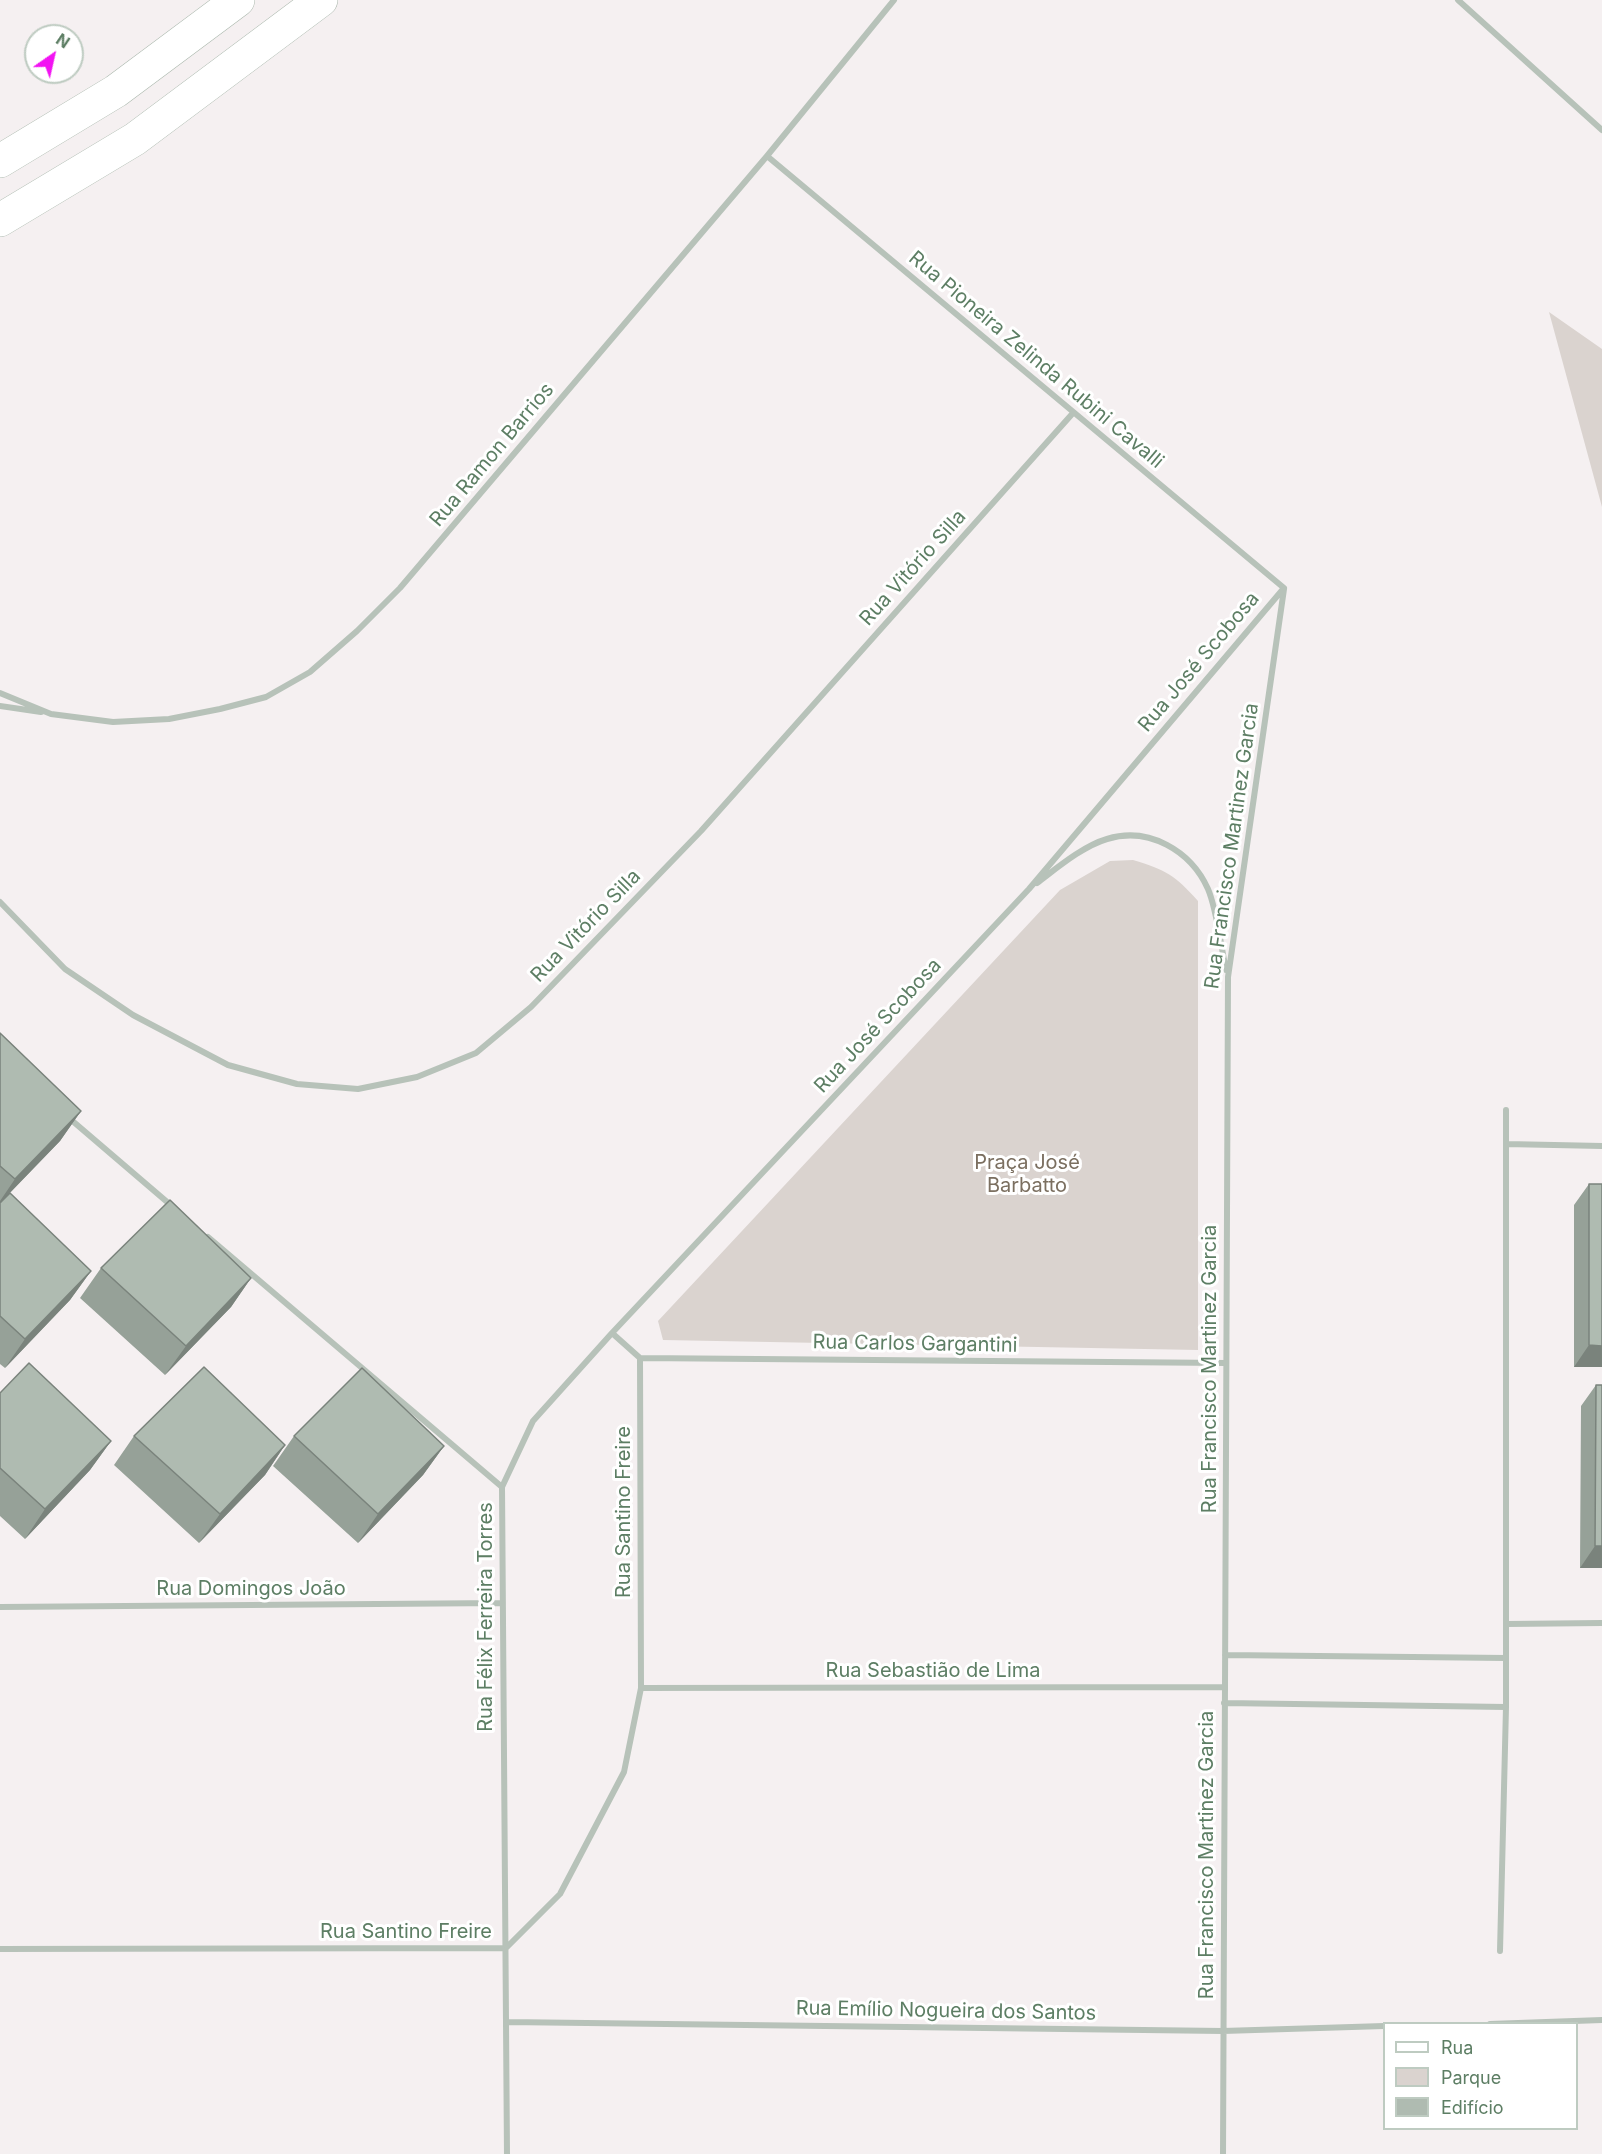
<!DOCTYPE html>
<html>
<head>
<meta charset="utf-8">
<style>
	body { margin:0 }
	#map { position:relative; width:1602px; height:2154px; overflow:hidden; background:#f5f0f1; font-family:Inter,sans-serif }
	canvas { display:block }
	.legend { position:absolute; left:1383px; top:2022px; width:195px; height:108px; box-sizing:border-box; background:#fff; border:2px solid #becbc1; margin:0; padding:8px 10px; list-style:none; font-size:18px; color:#5d7e64 }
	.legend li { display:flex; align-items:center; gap:12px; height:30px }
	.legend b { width:30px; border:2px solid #becbc1 }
	.north { position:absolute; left:24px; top:24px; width:60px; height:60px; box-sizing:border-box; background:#fff; border:2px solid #becbc1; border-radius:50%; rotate:34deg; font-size:16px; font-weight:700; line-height:24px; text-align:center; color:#5d7e64 }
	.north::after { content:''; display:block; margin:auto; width:21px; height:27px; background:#f213f2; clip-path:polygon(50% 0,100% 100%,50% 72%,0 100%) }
</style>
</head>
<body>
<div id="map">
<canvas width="1602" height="2154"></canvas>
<ul class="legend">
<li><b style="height:8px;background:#fff"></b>Rua</li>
<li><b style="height:16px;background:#dad3cf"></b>Parque</li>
<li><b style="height:16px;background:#afbbb1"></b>Edifício</li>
</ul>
<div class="north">N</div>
</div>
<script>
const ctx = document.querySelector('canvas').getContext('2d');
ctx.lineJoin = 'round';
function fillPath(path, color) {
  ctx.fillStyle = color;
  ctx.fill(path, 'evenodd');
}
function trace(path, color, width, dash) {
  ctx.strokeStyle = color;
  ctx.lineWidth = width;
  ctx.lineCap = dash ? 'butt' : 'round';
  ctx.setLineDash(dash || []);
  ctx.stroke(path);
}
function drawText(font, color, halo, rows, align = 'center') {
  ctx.font = font + ' Inter,sans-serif';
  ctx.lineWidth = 6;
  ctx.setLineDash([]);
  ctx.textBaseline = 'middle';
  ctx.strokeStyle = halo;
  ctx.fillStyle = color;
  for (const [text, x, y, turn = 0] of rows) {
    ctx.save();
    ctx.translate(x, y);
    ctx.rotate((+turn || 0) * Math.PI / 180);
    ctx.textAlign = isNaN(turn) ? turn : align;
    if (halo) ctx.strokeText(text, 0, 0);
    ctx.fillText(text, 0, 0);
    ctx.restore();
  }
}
fillPath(new Path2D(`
	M1549,312L1602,349V507Z
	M1133,860C1166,870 1175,875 1198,901V1350L663,1340L658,1321L1060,890L1110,861Z`), '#dad3cf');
const secondary = new Path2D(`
	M0,161L116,91L238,0
	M0,220L135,139L321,0`);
trace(secondary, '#aab7ac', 34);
trace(new Path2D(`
	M1458,0L1602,130
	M767,156L1284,588
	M0,693L51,714L113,722L169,719L220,709L266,697L310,672L357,631L400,588L767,156L894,0
	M0,706L41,712
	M1037,883C1057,868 1083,846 1107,839C1149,826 1191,851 1208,889C1217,910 1221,947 1226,970
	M0,902L65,969L133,1015L228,1065L297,1084L358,1089L417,1077L476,1053L531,1007L701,831L1073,413
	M69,1118L173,1207
	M1506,1144L1602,1146
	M208,1237L502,1487
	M612,1333L640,1358L1226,1363
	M0,1607L502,1603
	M1507,1624L1602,1623
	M1225,1655L1506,1658
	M641,1688L1225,1687
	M1224,1703L1506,1707
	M0,1949L506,1948L560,1894L624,1772L641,1688L640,1358
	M1500,1951L1506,1707V1110
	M507,2022L1223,2031L1384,2026
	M1490,2024L1602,2020
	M507,2154L502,1487L533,1421L612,1333L1029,889L1284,588
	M1223,2154L1228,977L1284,589`), '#b7c2b9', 6);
trace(secondary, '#fff', 33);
fillPath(new Path2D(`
	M0,1033L81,1111L60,1141L6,1197L91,1271L70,1300L5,1368L0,1364Z
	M1589,1184H1602V1367H1574V1205Z
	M101,1268L251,1278L231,1307L165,1375L80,1298Z
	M1596,1385L1602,1568H1580L1581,1406Z
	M0,1393L111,1441L90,1470L25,1539L0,1516Z
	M134,1436L285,1445L265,1475L199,1543L114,1465Z
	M294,1436L444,1446L423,1475L358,1543L273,1466Z`), '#96a198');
fillPath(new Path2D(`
	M81,1111L60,1141L0,1203V1201L15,1179Z
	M91,1271L70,1300L5,1368L25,1339Z
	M251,1278L231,1307L165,1375L186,1346Z
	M1589,1345L1602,1346V1367H1574Z
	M111,1441L90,1470L25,1539L45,1509Z
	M285,1445L265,1475L199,1543L220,1514Z
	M444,1446L423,1475L358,1543L378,1514Z
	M1595,1546H1602V1568H1580Z`), '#7a837c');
const building = new Path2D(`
	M0,1033L81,1111L15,1179L0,1166Z
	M1589,1184H1602V1346L1589,1345Z
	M10,1193L91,1271L25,1339L0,1316V1203Z
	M170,1200L251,1278L186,1346L101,1268Z
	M29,1363L111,1441L45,1509L0,1468V1393Z
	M204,1367L285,1445L220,1514L134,1436Z
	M362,1368L444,1446L378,1514L294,1436Z
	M1596,1385H1602V1546H1595Z`);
fillPath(building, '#afbbb1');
trace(building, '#7a837c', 1.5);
drawText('20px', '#5d7e64', '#fff', [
	["Rua Pioneira Zelinda Rubini Cavalli",1036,360,40],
	["Rua Ramon Barrios",492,455,-50],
	["Rua Vitório Silla",913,568,-48],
	["Rua José Scobosa",1199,662,-50],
	["Rua Francisco Martinez Garcia",1232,846,-82],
	["Rua Vitório Silla",586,926,-46],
	["Rua José Scobosa",878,1026,-47],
	["Rua Carlos Gargantini",915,1344,1],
	["Rua Francisco Martinez Garcia",1210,1369,-90],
	["Rua Santino Freire",624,1512,-90],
	["Rua Domingos João",251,1589],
	["Rua Félix Ferreira Torres",486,1617,-90],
	["Rua Sebastião de Lima",933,1671],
	["Rua Francisco Martinez Garcia",1207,1855,-90],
	["Rua Santino Freire",406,1932],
	["Rua Emílio Nogueira dos Santos",946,2011,1]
]);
drawText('20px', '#7b6f60', '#fff', [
	["Praça José",1027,1163],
	["Barbatto",1027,1186]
]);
</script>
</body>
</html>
